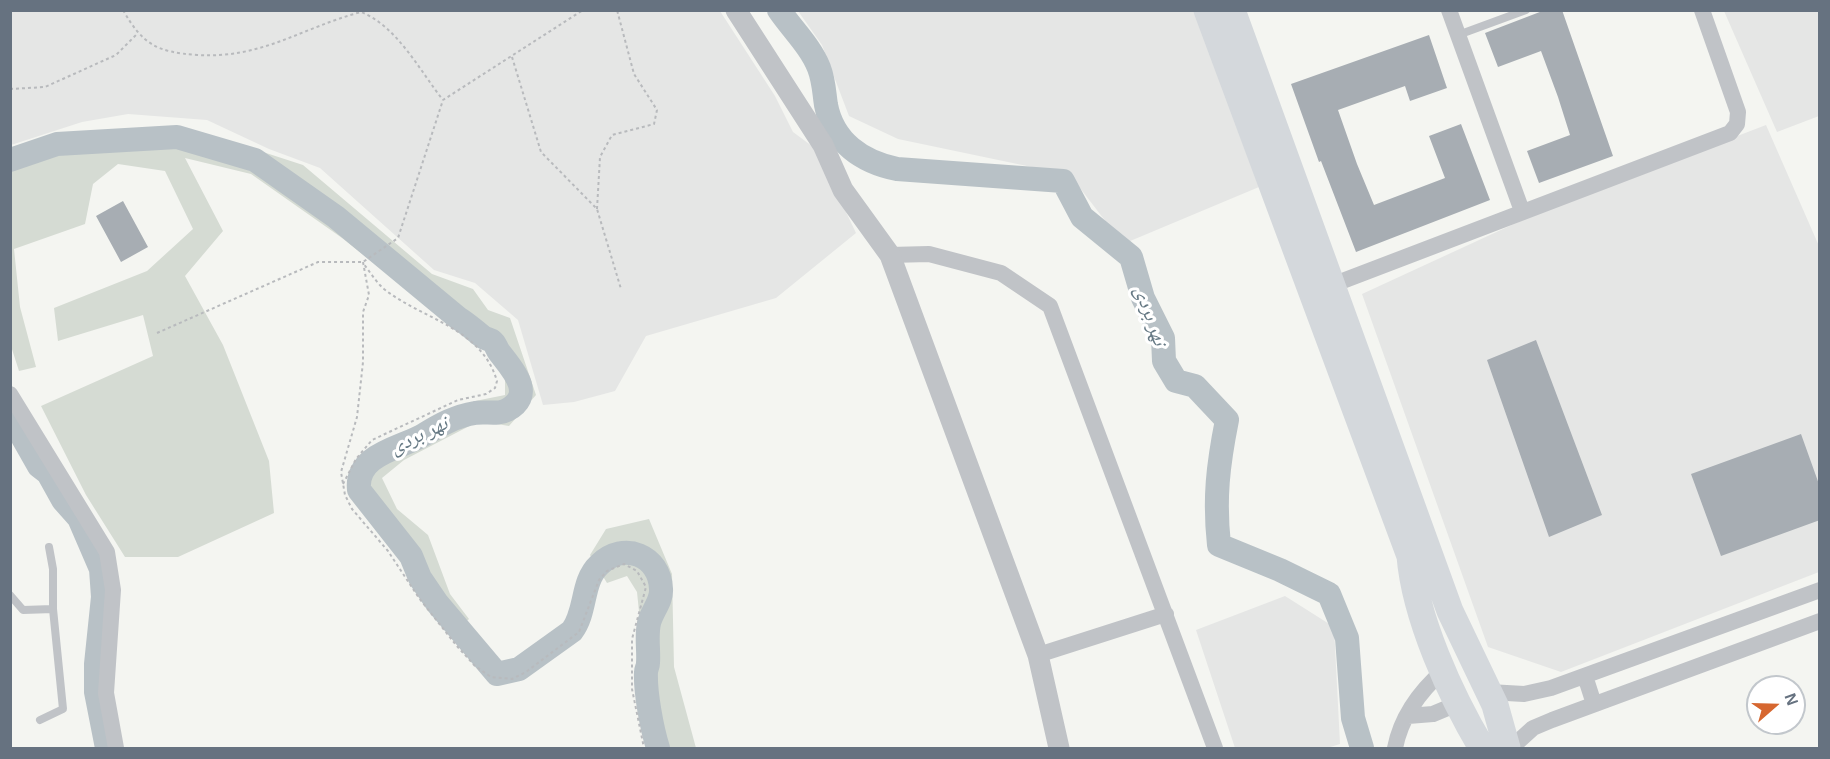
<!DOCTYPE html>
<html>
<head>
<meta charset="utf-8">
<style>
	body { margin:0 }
	#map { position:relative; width:1830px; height:759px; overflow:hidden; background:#f4f5f1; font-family:Arial,sans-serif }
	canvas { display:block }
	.frame { position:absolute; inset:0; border:12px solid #667280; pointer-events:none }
	.north { position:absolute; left:1746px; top:675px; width:60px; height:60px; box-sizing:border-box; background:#fff; border:2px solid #c2c7cc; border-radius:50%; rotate:70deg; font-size:16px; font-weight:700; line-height:24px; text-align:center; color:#667280 }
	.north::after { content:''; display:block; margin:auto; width:21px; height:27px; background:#d66730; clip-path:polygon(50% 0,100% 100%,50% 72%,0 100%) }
</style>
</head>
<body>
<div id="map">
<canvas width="1830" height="759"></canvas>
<div class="frame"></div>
<div class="north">N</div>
</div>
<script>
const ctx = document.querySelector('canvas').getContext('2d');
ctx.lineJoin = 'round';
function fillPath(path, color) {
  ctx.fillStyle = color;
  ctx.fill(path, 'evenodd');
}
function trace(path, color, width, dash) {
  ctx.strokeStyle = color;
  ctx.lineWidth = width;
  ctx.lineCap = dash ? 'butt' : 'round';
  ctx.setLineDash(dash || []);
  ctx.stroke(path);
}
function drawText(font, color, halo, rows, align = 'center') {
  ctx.font = font + ' Arial,"Noto Naskh Arabic",sans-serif';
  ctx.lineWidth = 6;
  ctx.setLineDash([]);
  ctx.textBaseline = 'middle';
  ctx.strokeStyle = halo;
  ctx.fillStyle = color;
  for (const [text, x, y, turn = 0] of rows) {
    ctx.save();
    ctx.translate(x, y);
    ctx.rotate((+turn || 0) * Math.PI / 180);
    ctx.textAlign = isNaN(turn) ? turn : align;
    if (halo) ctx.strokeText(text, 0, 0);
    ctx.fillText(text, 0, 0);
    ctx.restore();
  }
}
fillPath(new Path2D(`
	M11,11H720L775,96L793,132L816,149L856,233L776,298L646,336L615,391L574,402L543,405L518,320L475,283L434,270L320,168L269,149L207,120L128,114L82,122L11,145Z
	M798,11H1195L1259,187L1123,244L1070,175L898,139L849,116L822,45Z
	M1724,11H1819V116L1777,132Z
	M1766,125L1819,246V572L1561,672L1488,647L1362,294L1542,211Z
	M1285,596L1334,627L1340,744L1327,748H1235L1196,630Z`), '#e5e6e5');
fillPath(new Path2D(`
	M153,130L223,139L303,165L432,274L473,289L488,310L510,318L536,395L509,426L479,421L404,460L382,478L397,509L428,535L450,594L469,619L454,633L393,543L355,494L357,470L389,439L475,401L505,395V374L471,332L395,280L342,238L251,174L185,158L223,231L185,276L223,345L269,461L274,513L178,557H125L86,495L41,406L153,356L143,315L58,341L54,308L147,271L193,229L165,171L118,164L93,184L85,224L14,249L20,307L36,367L19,371L10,343L11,151L58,138Z
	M649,519L672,574L674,667L696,748H653L637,592L627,576L607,583L590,555L606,529Z`), '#d5dbd3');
trace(new Path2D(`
	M779,10C792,29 811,47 819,68C824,81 824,92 826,105C833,142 862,162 897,169L1063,181L1082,217L1131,257L1143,298L1163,338L1164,361L1176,381L1195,386L1227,420C1218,465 1214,499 1219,545L1280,570L1329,594L1347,638L1353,718L1362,748
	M10,160L57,144L177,137L255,160L336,217L458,318C468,324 475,331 483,337C486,339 490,339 492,341C495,343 497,349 499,352C511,368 537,394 507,410C498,415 485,411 475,413C456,416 440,425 425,434C403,448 355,453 359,490L411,556L420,578L437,603L497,674L519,669L572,631C587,611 581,582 599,565C624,540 660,556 661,589C662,601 652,611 649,623C646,637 649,650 648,663C648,667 646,669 646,672C645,692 652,729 658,748
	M10,415L39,466L48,473L63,500L79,518L101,569L103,597L96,664V692L107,748`), '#b8c1c6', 24);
fillPath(new Path2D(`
	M1545,10H1562L1613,156L1539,183L1527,151L1570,135L1558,97L1541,51L1498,67L1485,33Z
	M1429,35L1447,88L1410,101L1405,86L1338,110L1357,164L1374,205L1445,178L1429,136L1461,124L1490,200L1356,252L1321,161L1319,162L1291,84Z
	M123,201L148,247L121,262L96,216Z
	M1536,340L1602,515L1549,537L1487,360Z
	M1801,434L1820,487V520L1721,556L1691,474Z`), '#a7adb3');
trace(new Path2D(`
	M123,10C143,45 157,52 197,55C262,59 301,28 361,12C397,26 420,71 443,100
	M512,57L541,152L597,209L621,289
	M10,89L45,87L116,55L137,34
	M597,209L600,157L612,135L654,124L657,110L634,74L617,10
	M363,262L369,295L363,312V362L357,417L341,472L345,495L352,509L388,551L419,598L456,645L475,666L491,677L512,679L526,672L579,632L599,580L607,571L624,564L637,571L646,587L632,639V689L644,748
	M157,333L318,262H363L398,238L443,100L583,10
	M343,484L356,459L372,440L458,400L486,394L495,388L497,381C481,327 423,320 384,289C376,282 370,272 363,263`), '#b8babd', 2, [3, 3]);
trace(new Path2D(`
	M1458,35L1526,10
	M10,595L23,610L53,609V569L49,547
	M40,720L63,709L53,609`), '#c0c3c7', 8);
trace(new Path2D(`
	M1449,10L1522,211
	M890,255L929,254L1001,273L1050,306L1215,748
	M1332,285L1730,133L1737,124L1738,112L1702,10
	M10,394L107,552L113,590L106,693L116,748
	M1038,655L1166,614
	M1585,676L1594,704
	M1489,692L1524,694L1551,688L1820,590
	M1408,716L1433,714L1457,704
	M1395,748C1401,717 1420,691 1444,670
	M1511,748L1533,728L1552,720L1820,621`), '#c0c3c7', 16);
trace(new Path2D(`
	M736,10L823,145L843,190L890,255L1038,655L1059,748`), '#c0c3c7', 21);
trace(new Path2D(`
	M1207,10L1410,556C1415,618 1451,696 1482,748
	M1232,10L1450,611L1495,705L1507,748`), '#d4d8dc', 27);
drawText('italic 20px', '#667984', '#fff', [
	["نهر بردى",1150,316,71],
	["نهر بردى",419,436,-26]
]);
</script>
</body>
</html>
